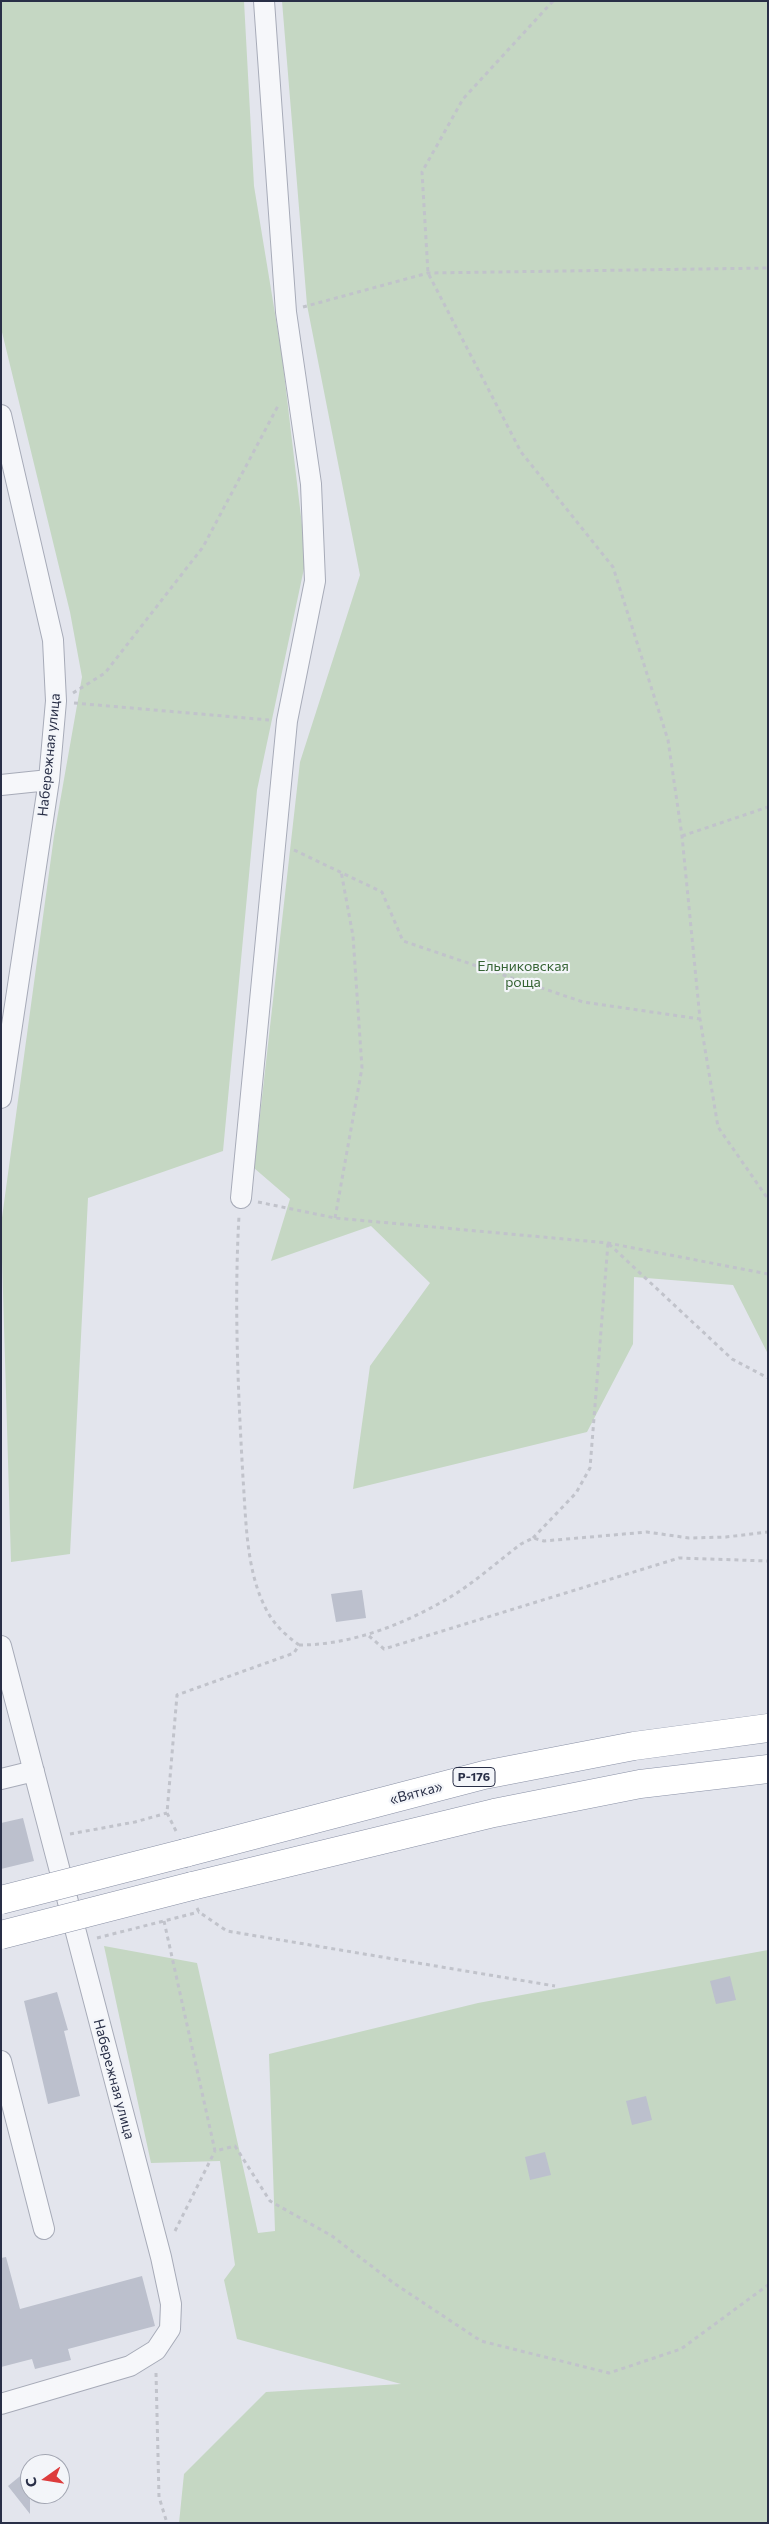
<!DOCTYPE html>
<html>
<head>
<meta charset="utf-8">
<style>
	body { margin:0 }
	#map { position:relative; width:769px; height:2524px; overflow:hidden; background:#e3e5ed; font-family:Commissioner,sans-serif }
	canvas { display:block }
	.frame { position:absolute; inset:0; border:2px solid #292f47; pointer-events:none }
	.north { position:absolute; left:20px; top:2454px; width:50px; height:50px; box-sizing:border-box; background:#f3f5f9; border:1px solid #a2a6b2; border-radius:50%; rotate:257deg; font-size:14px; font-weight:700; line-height:20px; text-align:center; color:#292f47 }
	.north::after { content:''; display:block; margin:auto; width:18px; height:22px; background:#dd3c3d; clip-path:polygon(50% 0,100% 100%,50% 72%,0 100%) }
</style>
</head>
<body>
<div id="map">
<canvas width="769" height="2524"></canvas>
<div class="frame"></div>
<div class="north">С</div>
</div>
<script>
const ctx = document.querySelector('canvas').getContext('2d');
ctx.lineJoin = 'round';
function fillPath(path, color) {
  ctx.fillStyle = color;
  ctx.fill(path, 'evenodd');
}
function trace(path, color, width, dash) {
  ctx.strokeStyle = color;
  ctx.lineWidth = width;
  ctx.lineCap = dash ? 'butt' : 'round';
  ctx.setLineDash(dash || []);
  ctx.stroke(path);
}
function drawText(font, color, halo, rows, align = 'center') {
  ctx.font = font + ' Commissioner,sans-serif';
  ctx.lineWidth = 4.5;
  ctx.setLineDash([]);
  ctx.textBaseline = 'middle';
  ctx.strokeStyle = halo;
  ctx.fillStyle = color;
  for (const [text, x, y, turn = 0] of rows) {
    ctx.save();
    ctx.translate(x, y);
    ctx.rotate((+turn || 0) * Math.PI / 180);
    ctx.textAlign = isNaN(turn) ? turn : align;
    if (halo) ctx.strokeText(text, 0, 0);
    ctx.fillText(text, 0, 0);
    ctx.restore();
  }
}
fillPath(new Path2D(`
	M1,1H244L254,186L282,356L306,559L257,790L223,1151L88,1198L70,1554L11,1562L1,1225L54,836L82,677L70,612L1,328Z
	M282,1H768V1354L733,1285L634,1277L633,1344L587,1432L353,1489L370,1366L430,1283L371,1226L271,1261L290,1199L254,1168L300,762L360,575L307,305Z
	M104,1946L197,1963L258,2233L275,2231L269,2054L478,2003L768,1950V2523H179L184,2474L266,2392L401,2384L237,2339L224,2280L235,2265L220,2161L151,2163Z`), '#c5d7c3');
fillPath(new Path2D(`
	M362,1590L366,1618L336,1622L331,1594Z
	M23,1818L34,1861L1,1869V1823Z
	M730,1976L736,2000L716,2004L710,1981Z
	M57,1992L68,2030L64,2031L80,2096L48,2104L24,2001Z
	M646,2096L652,2120L632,2125L626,2101Z
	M545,2152L551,2175L530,2180L525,2157Z
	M6,2257L20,2309L142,2276L155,2326L68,2349L71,2360L35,2369L32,2359L1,2367V2258Z
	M30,2468V2514L8,2486Z`), '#bcc0cd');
const minor = new Path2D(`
	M1,415L53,640L56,701L49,780L1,1098
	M1,785L49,780
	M241,1198L287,721L315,581L311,484L286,312L264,1
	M1,1646L161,2257L171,2304L170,2329L156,2350L130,2366L1,2404
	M1,1779L34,1771
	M1,2061L44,2229`);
const highway = new Path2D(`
	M185,1853L484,1775L634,1746L768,1728
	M192,1886L494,1813L640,1784L768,1769`);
trace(minor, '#a7abb8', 22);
trace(highway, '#8990a5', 29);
trace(new Path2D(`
	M553,1L463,99L422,172L428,273L521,452L613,567L668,740L682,836L700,1019L718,1127L768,1199
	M303,307L428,273L768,268
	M73,693L105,673L203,547L279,404
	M74,703L269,720
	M682,836L768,807
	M294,850L382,892L403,941L583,1002L700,1019
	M258,1202L335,1218L608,1243L768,1274
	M335,1218L362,1068L353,936L341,871
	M609,1244L732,1359L768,1378
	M533,1538L576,1493L590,1468L608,1243
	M369,1636L384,1649L679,1558L768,1561
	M299,1645C351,1645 402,1625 447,1599C473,1584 497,1562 521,1544L533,1538L544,1541L647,1532L689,1538L726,1537L768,1532
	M176,1831L167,1813L177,1695L294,1653L299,1645C284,1634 272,1623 264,1605C246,1567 246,1520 243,1478C238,1391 234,1303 239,1216
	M70,1834L135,1822L167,1813
	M197,1908L199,1912L227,1931L555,1986
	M164,1921L215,2151L235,2146L270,2201L332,2236L395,2284L481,2341L609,2373L681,2349L768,2285
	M97,1938L199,1912
	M175,2231L215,2151
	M156,2373L159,2497L167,2523`), '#c1c3cb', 3, [4, 4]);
trace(minor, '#f6f7fa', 20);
trace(highway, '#fff', 28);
const highwayBridge = new Path2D(`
	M1,1900L185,1853
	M1,1935L192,1886`);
trace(highwayBridge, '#8990a5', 29, []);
trace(highwayBridge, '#fff', 28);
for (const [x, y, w] of [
	[474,1777,42]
]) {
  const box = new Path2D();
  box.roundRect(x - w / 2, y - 9.5, w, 19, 4);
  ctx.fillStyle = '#f3f5f9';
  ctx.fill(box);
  trace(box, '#292f47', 1);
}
drawText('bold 12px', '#292f47', null, [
	["Р-176",474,1777]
]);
drawText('14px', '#292f47', '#f3f5f9', [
	["Набережная улица",49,755,-84],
	["«Вятка»",416,1793,-15],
	["Набережная улица",114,2079,75]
]);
drawText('14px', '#366434', '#f3f5f9', [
	["Ельниковская",523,966],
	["роща",523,982]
]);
</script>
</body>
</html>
